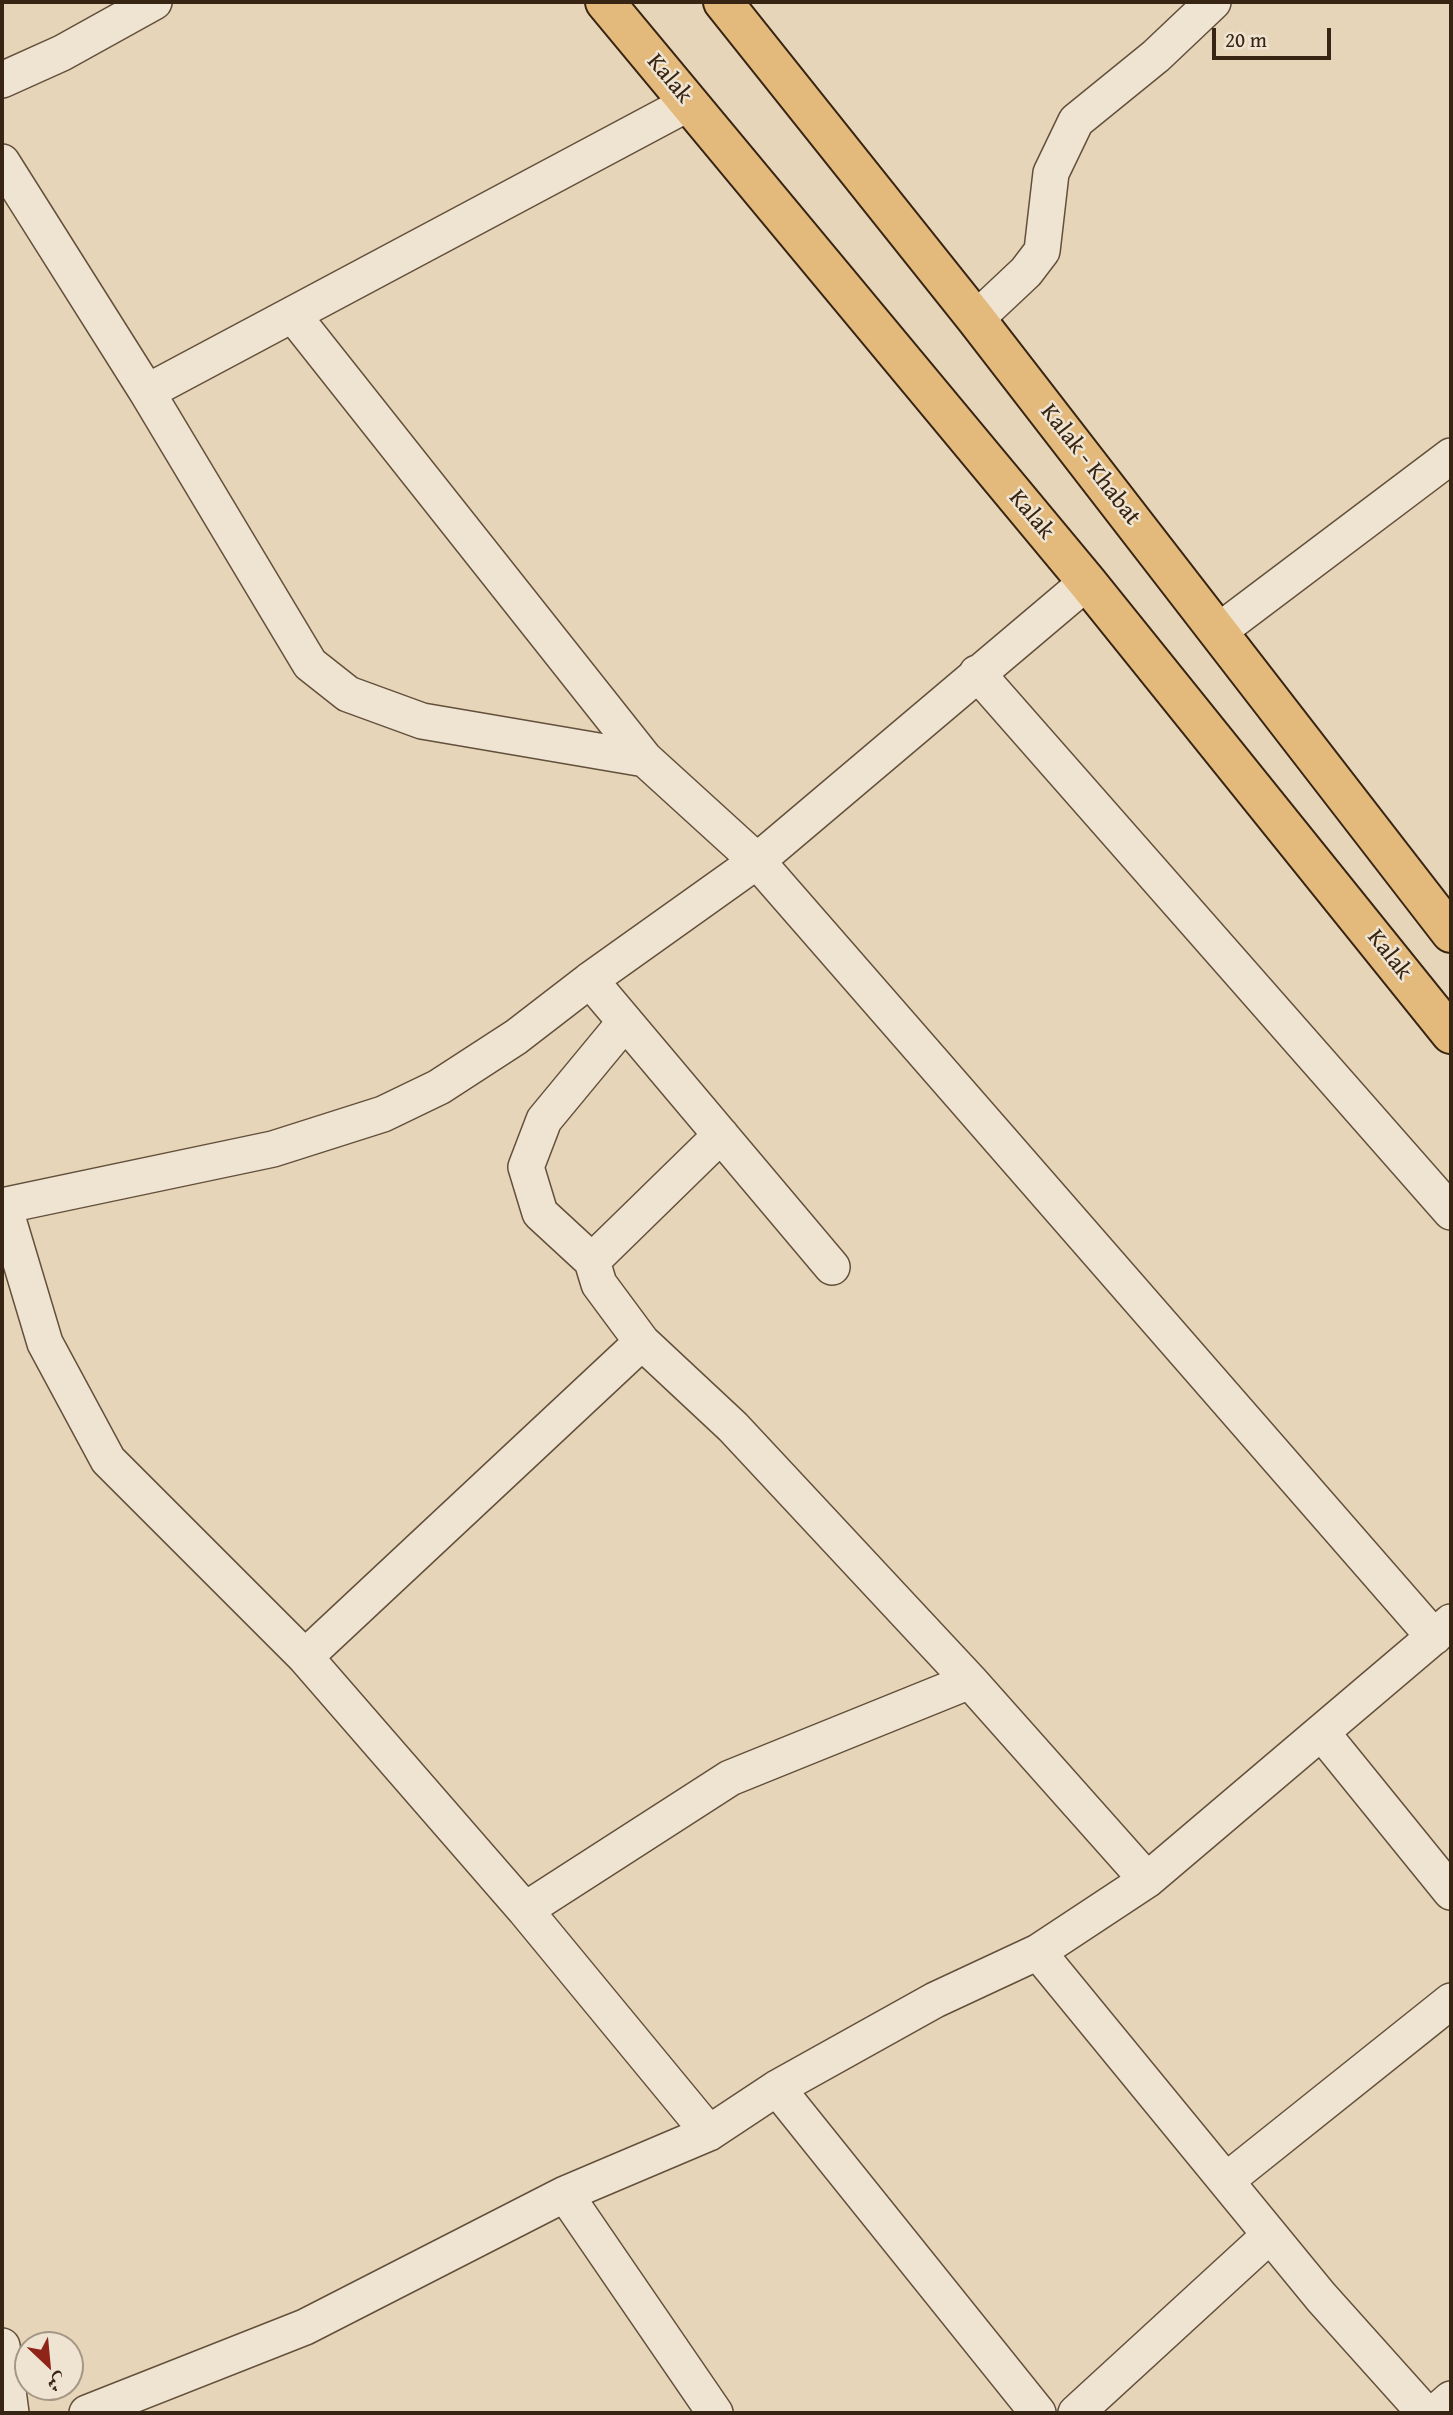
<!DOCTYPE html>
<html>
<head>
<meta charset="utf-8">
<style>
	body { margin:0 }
	#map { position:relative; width:1453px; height:2415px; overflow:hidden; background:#e6d5b8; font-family:"Gentium Book Plus",Amiri,serif }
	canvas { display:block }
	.frame { position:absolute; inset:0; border:4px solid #372412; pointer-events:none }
	.north { position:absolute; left:14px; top:2331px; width:70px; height:70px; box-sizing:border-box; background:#efe4d1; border:2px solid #a59785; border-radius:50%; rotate:154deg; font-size:19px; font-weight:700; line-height:28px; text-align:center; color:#372412 }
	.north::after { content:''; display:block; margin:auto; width:24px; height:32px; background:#8f2418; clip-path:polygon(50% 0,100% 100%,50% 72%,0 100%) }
	.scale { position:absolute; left:1212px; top:28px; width:119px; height:32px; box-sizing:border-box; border:4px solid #372412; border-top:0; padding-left:9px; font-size:21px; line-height:24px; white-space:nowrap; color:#372412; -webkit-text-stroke:5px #efe4d1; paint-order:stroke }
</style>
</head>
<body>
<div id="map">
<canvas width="1453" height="2415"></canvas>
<div class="frame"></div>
<div class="north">ش</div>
<div class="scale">20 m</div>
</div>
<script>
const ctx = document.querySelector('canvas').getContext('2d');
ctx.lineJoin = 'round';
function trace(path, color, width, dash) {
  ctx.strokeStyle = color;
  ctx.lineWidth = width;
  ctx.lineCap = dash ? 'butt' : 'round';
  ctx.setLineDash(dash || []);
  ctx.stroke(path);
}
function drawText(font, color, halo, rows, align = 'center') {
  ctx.font = font + ' "Gentium Book Plus",serif';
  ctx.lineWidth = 5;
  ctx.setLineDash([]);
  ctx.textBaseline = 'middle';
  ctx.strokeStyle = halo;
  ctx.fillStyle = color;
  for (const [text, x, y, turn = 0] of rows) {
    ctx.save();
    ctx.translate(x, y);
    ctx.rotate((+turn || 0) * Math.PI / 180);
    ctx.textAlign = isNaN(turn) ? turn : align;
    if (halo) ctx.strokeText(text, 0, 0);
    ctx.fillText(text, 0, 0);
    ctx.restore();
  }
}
const street = new Path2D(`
	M2,80L62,53L154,2
	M2,162L147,392L310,664L348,694L422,721L645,759
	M293,315L645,759L757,861L1434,1637
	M976,319L1026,272L1042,251L1051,173L1076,121L1156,56L1213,2
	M147,392L689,103
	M1219,631L1451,456
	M977,673L1451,1212
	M590,980L832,1267
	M721,1135L592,1261L599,1284L642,1342L733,1427L970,1681L1147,1880
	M2,1206L273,1149L383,1114L439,1087L516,1037L590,980L757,861L1087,582
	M4,1206L45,1343L108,1460L305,1657L525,1910L709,2133
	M592,1261L540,1213L526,1167L544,1120L625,1022
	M305,1657L642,1342
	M1322,1733L1451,1892
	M525,1910L730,1778L970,1681
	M1038,1952L1321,2297L1425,2413
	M777,2088L1038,2413
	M1227,2180L1451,2001
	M565,2194L715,2413
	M2,2346L11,2413
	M87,2413L305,2327L565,2194L709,2133L777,2088L935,2000L1038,1952L1147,1880L1451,1622
	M1076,2413L1270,2235
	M1435,2413L1451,2399`);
const primary = new Path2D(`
	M605,2L1087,582L1451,1034
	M723,2L976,319L1451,933`);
trace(street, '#63503c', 38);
trace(primary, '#372412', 42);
trace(street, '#efe4d1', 35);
trace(primary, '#e3ba7c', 38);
drawText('24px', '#372412', '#efe4d1', [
	["Kalak",669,79,50],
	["Kalak - Khabat",1090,465,52],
	["Kalak",1031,515,50],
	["Kalak",1389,955,52]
]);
</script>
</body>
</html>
